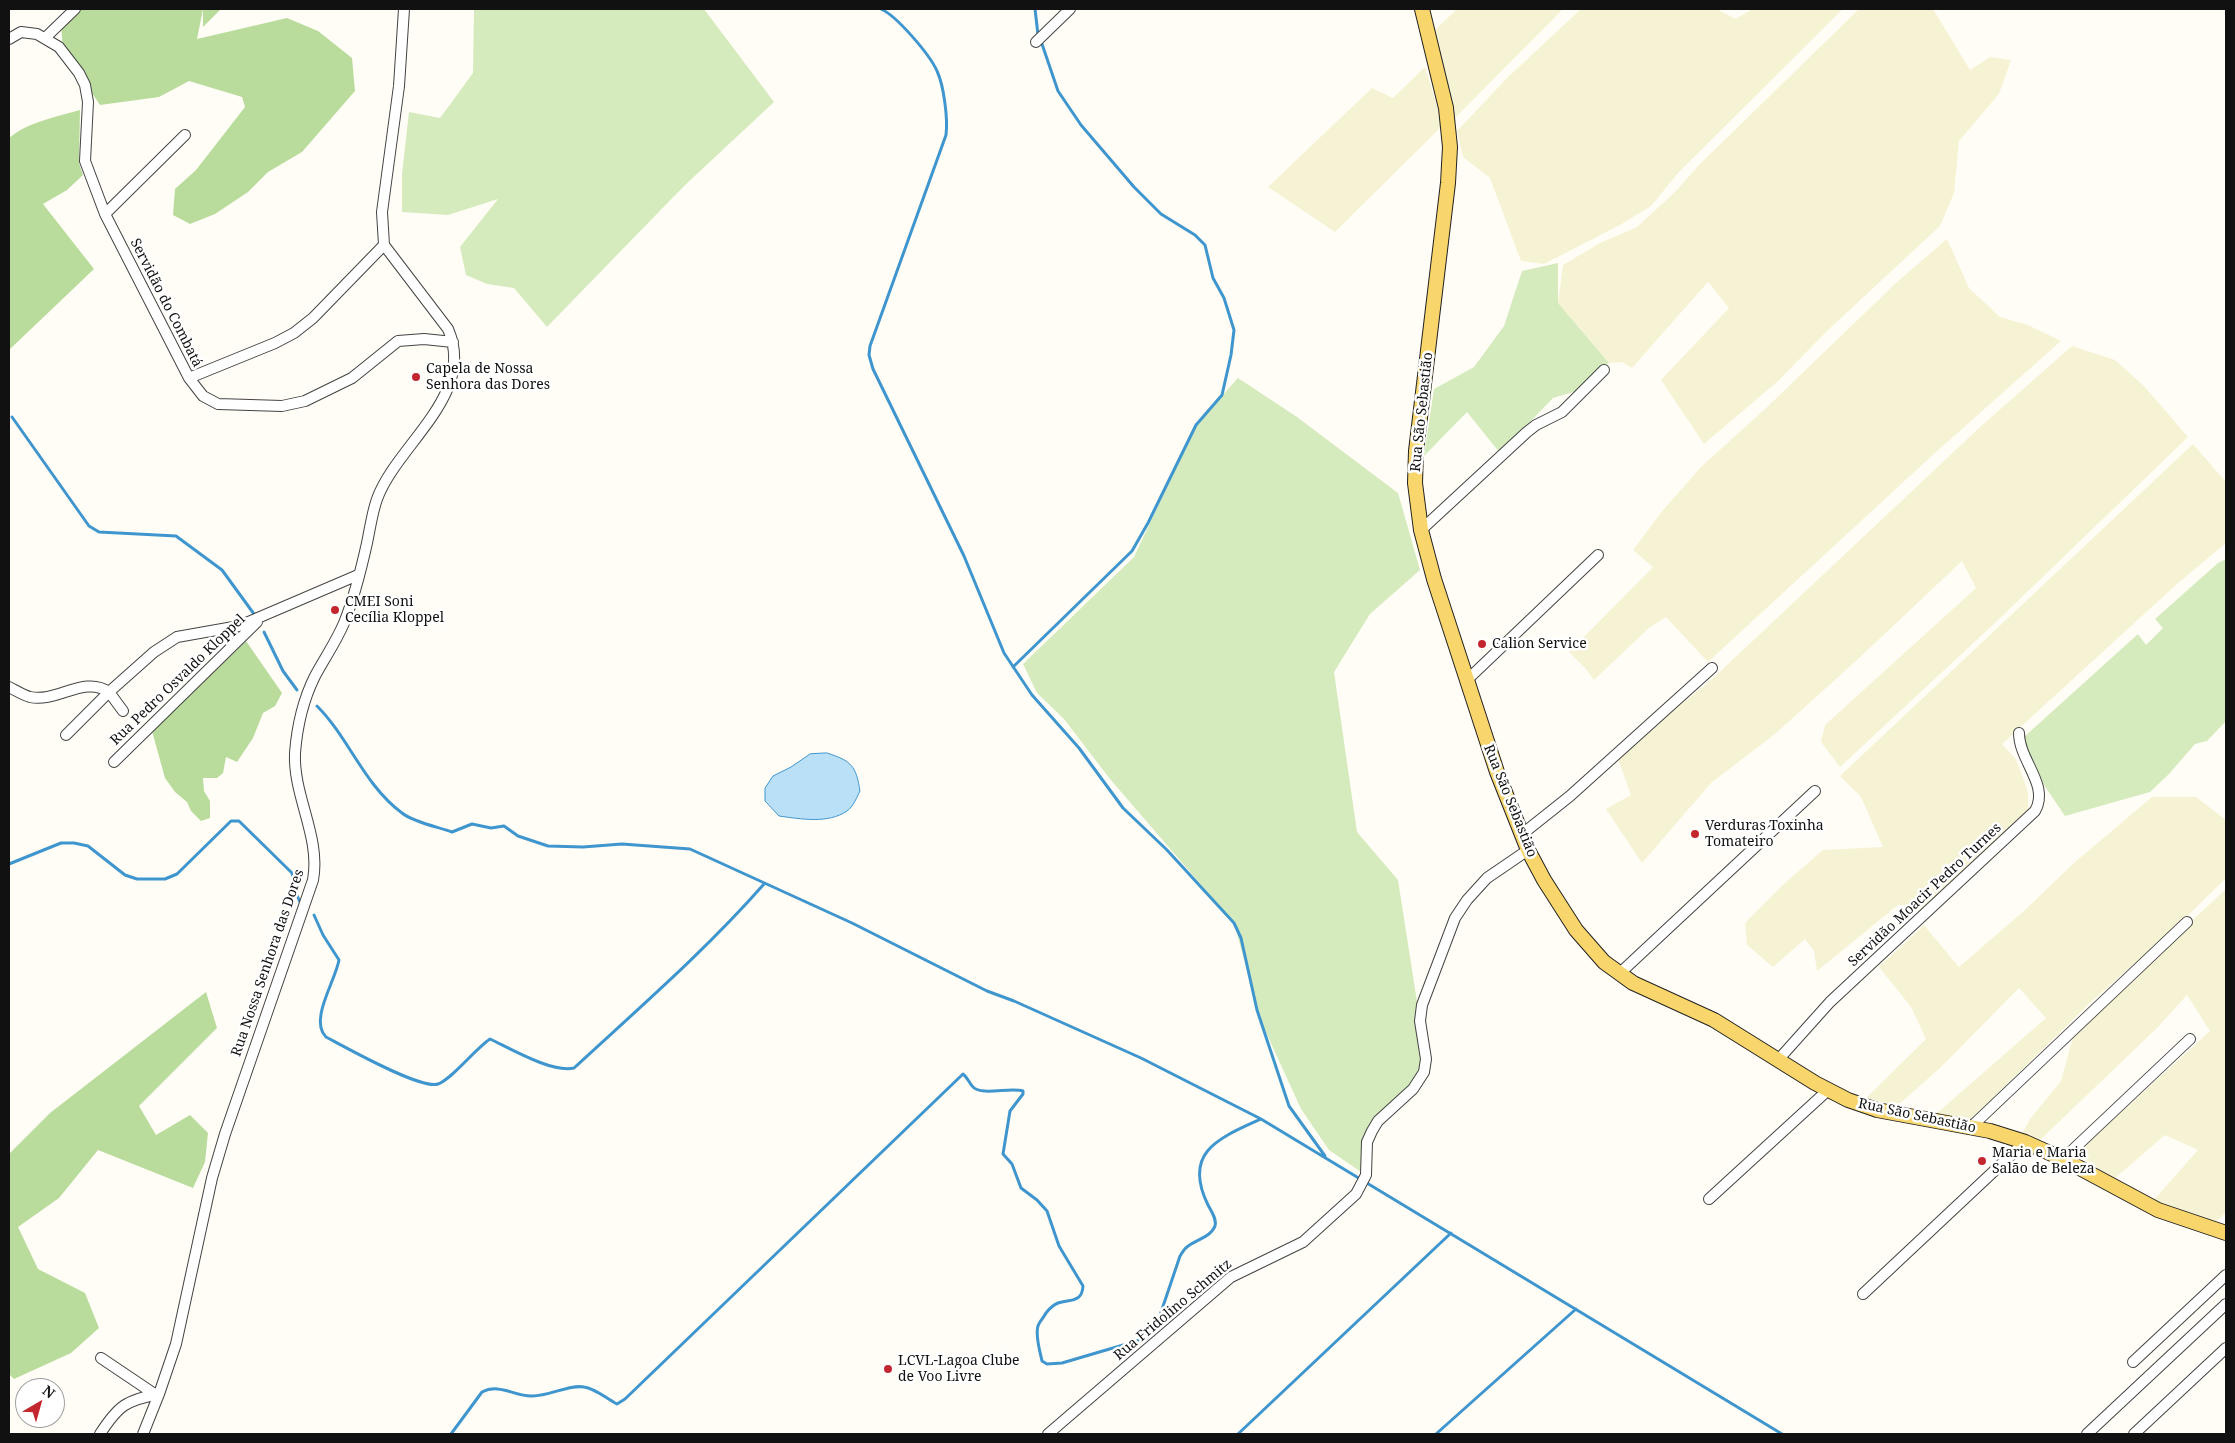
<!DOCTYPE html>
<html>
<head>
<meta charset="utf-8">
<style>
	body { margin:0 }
	#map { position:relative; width:2235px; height:1443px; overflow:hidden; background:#fffdf5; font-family:"Noto Serif",serif }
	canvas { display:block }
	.frame { position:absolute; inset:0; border:10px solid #111; pointer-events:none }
	.north { position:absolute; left:15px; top:1378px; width:50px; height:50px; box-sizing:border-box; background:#fff; border:1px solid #a0a0a0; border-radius:50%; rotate:38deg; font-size:14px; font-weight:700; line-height:20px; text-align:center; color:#111 }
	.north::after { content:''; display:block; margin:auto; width:18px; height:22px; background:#c4262e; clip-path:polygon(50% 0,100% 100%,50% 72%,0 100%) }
</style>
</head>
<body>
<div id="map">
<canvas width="2235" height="1443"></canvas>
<div class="frame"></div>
<div class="north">N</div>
</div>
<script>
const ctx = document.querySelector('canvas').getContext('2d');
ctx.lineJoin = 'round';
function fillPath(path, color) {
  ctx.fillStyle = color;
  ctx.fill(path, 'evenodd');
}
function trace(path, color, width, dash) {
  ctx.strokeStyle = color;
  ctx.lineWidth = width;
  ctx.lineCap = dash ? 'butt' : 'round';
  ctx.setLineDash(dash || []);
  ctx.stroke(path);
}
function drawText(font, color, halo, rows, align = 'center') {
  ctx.font = font + ' "Noto Serif",serif';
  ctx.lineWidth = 5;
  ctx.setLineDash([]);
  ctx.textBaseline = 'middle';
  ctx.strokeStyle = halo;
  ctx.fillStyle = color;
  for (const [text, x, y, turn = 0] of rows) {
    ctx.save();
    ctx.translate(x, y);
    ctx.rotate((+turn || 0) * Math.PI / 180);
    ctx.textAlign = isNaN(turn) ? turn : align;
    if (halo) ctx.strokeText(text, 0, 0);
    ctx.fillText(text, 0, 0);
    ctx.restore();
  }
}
fillPath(new Path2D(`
	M1457,9H1563L1455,118L1433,32Z
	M1581,9H1716L1736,19L1752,9H1843L1679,172L1651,206L1620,225L1544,264L1521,261L1490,178L1463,157L1457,131L1507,78Z
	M1859,9H1933L1970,70L1990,57L2011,60L1999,94L1959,141L1954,193L1940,226L1827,331L1778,381L1704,444L1661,380L1729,308L1708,282L1632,368L1622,362L1609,363L1558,303L1563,265L1600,243L1637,227L1674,193L1700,164Z
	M1425,67L1443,125L1335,232L1268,187L1372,88L1393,98Z
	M1947,239L1969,288L2000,317L2028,325L2061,341L1935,453L1708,662L1666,617L1649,628L1594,680L1586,669L1569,652L1653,567L1633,550L1663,510L1702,466L1765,409L1897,282Z
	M2072,346L2115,360L2144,386L2188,437L1997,621L1840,767L1821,742L1825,725L1976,588L1962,561L1857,660L1775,734L1711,783L1642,863L1606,809L1631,795L1618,759L1664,718L1710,681L1979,428Z
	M2193,444L2226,482V543L2177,584L2002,744L2015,758L2021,772L2028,792V811L1953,884L1920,911L1908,905H1898L1817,971L1814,951L1805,939L1773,967L1747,945L1745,923L1785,883L1823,850L1883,847L1861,797L1840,776Z
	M2152,797H2196L2226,820V878L2176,927L2092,1001L1969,1121L1936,1114L2046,1018L2019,988L1941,1067L1897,1106L1866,1098L1926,1039L1911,1007L1879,967L1924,925L1959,967L2025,910L2075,862Z
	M2226,889V1212L2214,1224L2153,1201L2198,1150L2165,1135L2114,1179L2076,1154L2210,1031L2187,995L2158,1027L2038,1142L2021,1136L2030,1119L2061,1081L2075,1030Z`), '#f6f3d4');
fillPath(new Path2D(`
	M474,9H704L774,102L684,186L547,327L514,288L487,284L466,275L460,247L498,199L448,215L402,212V174L409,112L440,118L473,73Z
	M1558,263V303L1609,363L1593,375L1577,391L1553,398L1500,453L1467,412L1424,456L1434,389L1474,367L1504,326L1522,271Z
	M1238,378L1297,417L1398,493L1420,570L1370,614L1334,672L1357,832L1398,880L1420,1021L1424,1072L1378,1121L1361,1172L1329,1150L1301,1109L1260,1019L1234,923L1110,779L1064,719L1037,693L1023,664L1134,557L1196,425Z
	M2226,559V721L2207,741L2195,744L2169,774L2150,792L2065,816L2034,770L2024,737L2138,634L2146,645L2163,628L2155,619L2218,563Z`), '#d5ebbd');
fillPath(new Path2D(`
	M79,9H221L203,27V9L197,39L287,18L318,31L352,58L355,91L302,152L268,172L248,192L215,214L190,224L173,215L175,189L196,170L245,107L242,97L189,81L159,97L100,105L63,50L61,23Z
	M80,110L79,163L83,175L67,190L43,204L94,269L9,350V138C28,122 56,117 80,110Z
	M246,641L282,693L275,706L263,713L253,738L237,762L226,757L223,773L217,778H203L204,791L210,801V818L201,821L191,811L187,802L175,792L165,778L152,731Z
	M206,992L217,1028L139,1106L156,1135L190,1115L208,1133L205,1162L193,1188L98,1150L59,1198L18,1227L38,1269L85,1293L99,1328L71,1353L14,1379L9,1374V1154L50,1113Z`), '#b9dc9c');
const water = new Path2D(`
	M827,753C852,761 856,766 860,791C857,797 853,807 847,811C828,824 801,819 779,816L765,801V788L773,776L791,767L810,754Z`);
fillPath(water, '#b9e0f7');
trace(water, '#3f96cf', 1);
trace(new Path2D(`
	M881,9C897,16 930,55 937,71C944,86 948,119 946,135L870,346L869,355L873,369L964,556L1004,653L1032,695L1079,748L1123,808L1167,850L1234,923L1241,938L1257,1010L1289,1106L1325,1156
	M1035,9L1038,35
	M12,417L89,526L99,532L176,536L222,570L254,614
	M264,632L283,671L297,690
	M1013,667L1132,551L1148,523L1196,425L1222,395L1231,355L1234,330L1224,298L1213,278L1205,245L1195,235L1161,214L1134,187L1081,125L1058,91L1042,44
	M317,706C349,738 364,785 402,813C413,822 438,827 452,832L472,824L491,828L504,826L518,836L548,846L583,847L622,844L690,849L852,923L987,991L1014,1001L1141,1058L1261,1119L1782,1434
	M9,864L61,843H74L88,846L125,875L137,879H165L177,874L231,821H239L292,873L296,893L300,902
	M314,915L323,935L339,960C335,982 309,1020 326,1037C345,1047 421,1090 438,1084C452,1079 474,1050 490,1039C511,1049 552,1073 574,1068C639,1008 706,950 764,884
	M451,1434L482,1392C499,1383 514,1396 531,1396C548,1397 569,1384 584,1387C594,1388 606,1398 615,1403L617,1404L625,1399L963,1074C968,1078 969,1083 973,1087C982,1096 1010,1087 1023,1091V1094L1010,1111L1003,1154L1012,1164L1021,1188L1037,1200L1047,1211L1059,1246L1083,1286C1082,1303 1070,1299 1058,1303C1053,1305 1049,1309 1046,1313C1044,1317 1039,1322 1038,1326C1035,1336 1040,1351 1042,1361L1047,1364L1062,1363L1147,1338L1155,1330L1180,1256C1182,1253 1184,1249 1187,1247C1195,1240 1211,1237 1215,1226C1217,1219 1211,1211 1208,1205C1182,1152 1219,1138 1261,1119
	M1238,1434L1451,1233
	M1436,1434L1576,1309`), '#3f96cf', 3);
const minor = new Path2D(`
	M45,38L75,9
	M9,39L21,32L37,34L59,47L79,73L85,85L88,102L85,161L105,214L189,378L203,396L218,404L282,406L305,401L352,378L398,341L424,339L453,342
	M1036,42L1070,9
	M105,214L185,135
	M189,378L275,343L294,333L313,318L384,245
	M1421,530L1527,432L1536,425L1562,412L1604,370
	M1466,681L1598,555
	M9,687C15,690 23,695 30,697C57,703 84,675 109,692L154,652L177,637L239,626L358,575
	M66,735L109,692L123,711
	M114,762L257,622
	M1521,835L1570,796L1712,668
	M1619,974L1815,791
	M1778,1060L1830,1002L2035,811C2050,785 2019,761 2019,733
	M1971,1127L2187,922
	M2063,1159L2190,1039
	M1709,1199L1827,1091
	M1863,1294L2025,1142
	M101,1358L156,1395
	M2133,1362L2226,1275
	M100,1434C118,1406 126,1400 159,1394
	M143,1434L159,1394L176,1344L212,1178L225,1134L313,880C321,837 293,796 295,753C297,727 303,700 315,676C324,659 336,642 344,623C354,598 361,570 367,543C370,529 372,513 377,499C397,444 477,395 448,329L384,245L382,212L399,86L404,9
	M1048,1434L1231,1277L1303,1242L1356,1194L1366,1175L1367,1142L1372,1131L1378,1121L1413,1089L1424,1072L1426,1059L1420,1021L1422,1005L1455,918L1467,900L1487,878L1528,850
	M2087,1434L2226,1304
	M2134,1434L2226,1348`);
const major = new Path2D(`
	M1422,9L1446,108L1450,147L1448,183L1416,451L1415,483L1421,530L1434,579L1497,772L1528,850L1544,880L1576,930L1604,962L1633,983L1714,1020L1815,1083L1848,1100L1877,1110L1990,1131L2025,1142L2063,1159L2158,1210L2226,1233`);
trace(minor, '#444', 12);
trace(major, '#222', 16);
trace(minor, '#fff', 10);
trace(major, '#f9d66b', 14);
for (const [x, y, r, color] of [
	[416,377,5,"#c4262e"],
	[335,610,5,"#c4262e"],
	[1482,644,5,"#c4262e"],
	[1695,834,5,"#c4262e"],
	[1982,1161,5,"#c4262e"],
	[888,1369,5,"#c4262e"]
]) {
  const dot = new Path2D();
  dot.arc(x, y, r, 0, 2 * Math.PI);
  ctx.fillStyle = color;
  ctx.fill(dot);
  trace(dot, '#fff', 2);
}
drawText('14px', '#111', '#fff', [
	["Servidão do Combatá",166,303,63],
	["Rua São Sebastião",1422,412,-84],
	["Rua Pedro Osvaldo Kloppel",178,680,-44],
	["Rua São Sebastião",1510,801,68],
	["Servidão Moacir Pedro Turnes",1925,895,-43],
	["Rua Nossa Senhora das Dores",268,963,-71],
	["Rua São Sebastião",1917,1116,12],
	["Rua Fridolino Schmitz",1173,1310,-40]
]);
drawText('14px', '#111', '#fff', [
	["Capela de Nossa",426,369],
	["Senhora das Dores",426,385],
	["CMEI Soni",345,602],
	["Cecília Kloppel",345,618],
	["Calion Service",1492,644],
	["Verduras Toxinha",1705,826],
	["Tomateiro",1705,842],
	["Maria e Maria",1992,1153],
	["Salão de Beleza",1992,1169],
	["LCVL-Lagoa Clube",898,1361],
	["de Voo Livre",898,1377]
], 'left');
</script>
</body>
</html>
